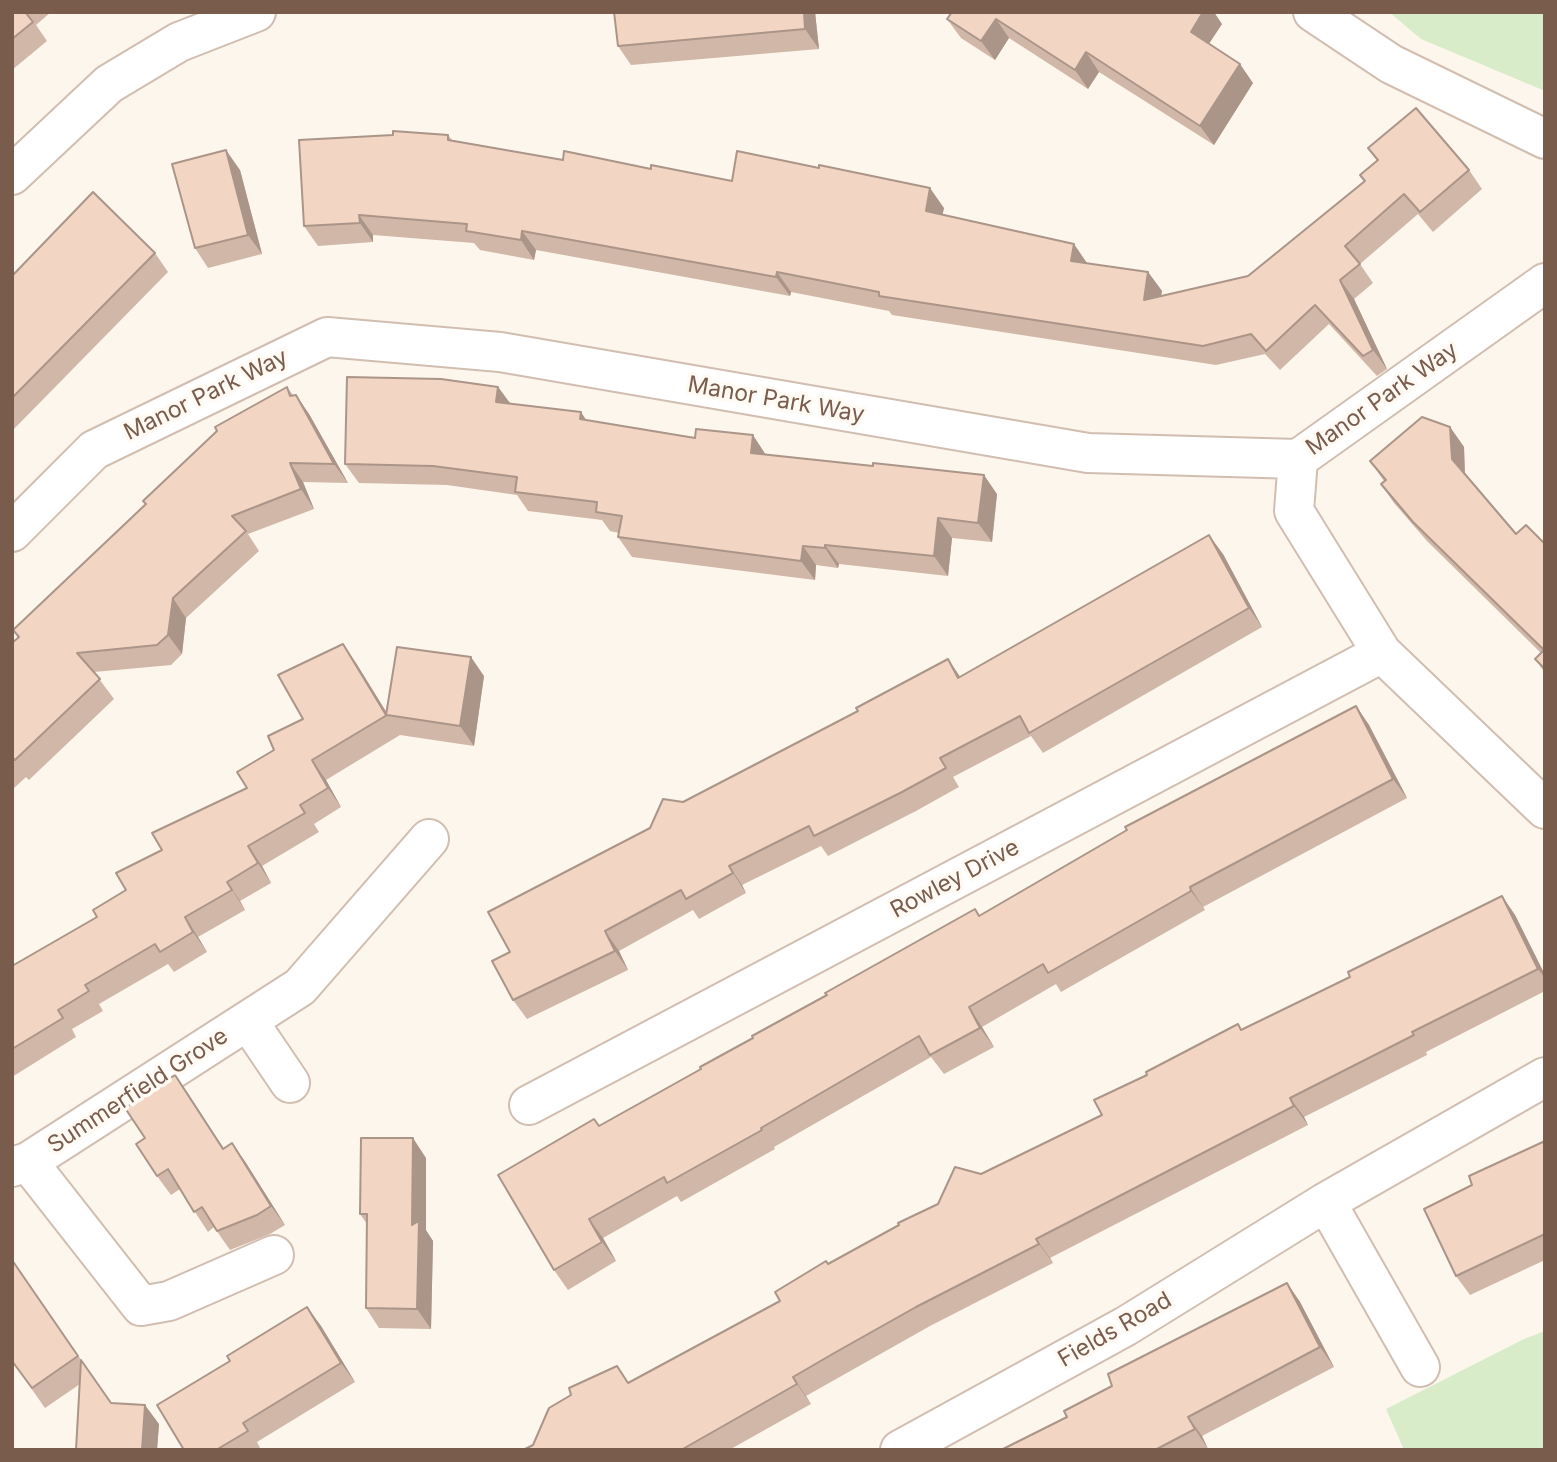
<!DOCTYPE html>
<html>
<head>
<meta charset="utf-8">
<style>
	body { margin:0 }
	#map { position:relative; width:1557px; height:1462px; overflow:hidden; background:#fdf6ec; font-family:Inter,sans-serif }
	canvas { display:block }
	.frame { position:absolute; inset:0; border:14px solid #7a5c4d; pointer-events:none }
</style>
</head>
<body>
<div id="map">
<canvas width="1557" height="1462"></canvas>
<div class="frame"></div>
</div>
<script>
const ctx = document.querySelector('canvas').getContext('2d');
ctx.lineJoin = 'round';
function fillPath(path, color) {
  ctx.fillStyle = color;
  ctx.fill(path, 'evenodd');
}
function trace(path, color, width, dash) {
  ctx.strokeStyle = color;
  ctx.lineWidth = width;
  ctx.lineCap = dash ? 'butt' : 'round';
  ctx.setLineDash(dash || []);
  ctx.stroke(path);
}
function drawText(font, color, halo, rows, align = 'center') {
  ctx.font = font + ' Inter,sans-serif';
  ctx.lineWidth = 7;
  ctx.setLineDash([]);
  ctx.textBaseline = 'middle';
  ctx.strokeStyle = halo;
  ctx.fillStyle = color;
  for (const [text, x, y, turn = 0] of rows) {
    ctx.save();
    ctx.translate(x, y);
    ctx.rotate((+turn || 0) * Math.PI / 180);
    ctx.textAlign = isNaN(turn) ? turn : align;
    if (halo) ctx.strokeText(text, 0, 0);
    ctx.fillText(text, 0, 0);
    ctx.restore();
  }
}
fillPath(new Path2D(`
	M1389,12H1545V91L1421,39Z
	M1545,1331V1450H1404L1386,1409L1524,1339Z`), '#d8ecc9');
const minor = new Path2D(`
	M1313,12L1391,64L1545,139
	M12,175L109,84L179,42L256,12
	M1298,459L1294,511L1382,653L1545,809
	M12,532L94,450L327,337L500,352L1088,453L1298,459L1545,283
	M248,1021L290,1083
	M529,1105L1382,653
	M28,1162L141,1306L169,1301L274,1255
	M12,1167L28,1162L300,987L429,839
	M1326,1202L1420,1367
	M900,1450L1126,1326L1326,1202L1545,1077`);
trace(minor, '#d1beb0', 42);
trace(minor, '#fff', 38);
fillPath(new Path2D(`
	M12,12H51L36,25L47,41L12,70Z
	M815,12L819,49L631,65L618,46Z
	M947,19L1222,24L1209,44L1253,83L1214,145L1099,72L1088,89L1009,38L995,60L961,38Z
	M448,135L452,140L563,160L651,169L732,181L944,208L942,215L1087,263L1148,272L1162,291L1161,296L1248,276L1364,181L1360,175L1377,161L1368,148L1469,170L1482,189L1433,232L1418,214L1360,264L1373,283L1354,299L1387,369L1377,376L1329,324L1280,370L1265,354L1216,365L892,315L889,311L791,292L790,296L536,250L534,260L480,250L474,243L373,235V242L318,246L304,226Z
	M240,170L262,254L208,268L195,248Z
	M155,253L168,272L12,431V276Z
	M287,387L293,395H296L309,414L348,483L303,482L314,509L248,534L259,551L186,618L182,654L171,665L94,672L114,699L29,780L26,777L12,790V643L18,637L13,630L146,505L143,501Z
	M498,387L510,403L586,420L766,454L997,494L992,542L952,538L948,576L839,564L838,568L816,565L815,580L632,557L618,537L619,533L610,531L602,520L528,511L517,495L447,485L359,483L345,464Z
	M1450,427L1464,447L1465,475L1516,534L1545,544V673L1535,659L1541,653L1427,541L1394,503L1381,484L1384,481L1370,461Z
	M1223,554L1262,627L1043,753L1031,736L953,777L959,787L916,811L828,856L821,846L742,885L746,893L699,919L693,910L619,951L628,970L527,1019L513,1000L510,952L650,828L683,802L858,711L948,659L960,677Z
	M356,663L387,713L484,676L474,746L400,735L326,780L341,807L314,824L319,832L262,866L271,883L240,901L245,910L198,937L207,952L174,972L168,964L99,1004L103,1011L72,1029L76,1037L12,1077V966L97,917L126,890L162,850L247,788L274,750Z
	M1356,706L1369,725L1407,798L1203,907L1205,910L1061,992L1056,984L982,1027L994,1047L944,1074L931,1057L774,1147L775,1149L681,1202L677,1196L603,1238L616,1261L568,1290L554,1270L594,1119L599,1126L979,916Z
	M1502,896L1515,915L1545,975V991L1426,1052L1427,1055L1304,1117L1308,1125L1050,1258L1053,1263L930,1326L806,1396L811,1404L729,1450H523L533,1445L571,1395L617,1366L628,1383L780,1301L828,1264L938,1204L981,1174L1102,1115L1147,1075L1350,977Z
	M175,1075L224,1149L232,1143L246,1163L285,1225L270,1234L230,1250L214,1227L208,1232L180,1189L171,1195L157,1176L145,1138Z
	M1545,1141V1260L1470,1295L1456,1276L1472,1185Z
	M426,1158V1231L433,1241L431,1329L379,1328L366,1308L367,1224L360,1214Z
	M12,1260L111,1403L159,1424L157,1450L80,1384L45,1408L12,1361Z
	M1287,1283L1300,1302L1334,1367L1202,1436L1208,1449L1206,1450H1001L1067,1417L1112,1386Z
	M307,1307L321,1326L355,1382L257,1442L261,1450H184L230,1361Z`), '#d1b7a8');
fillPath(new Path2D(`
	M804,12H815L819,49L805,29Z
	M1203,12H1214L1222,24L1204,51L1191,32Z
	M996,19L1009,38L995,60L981,41Z
	M1086,52L1099,72L1088,89L1075,70Z
	M1240,64L1253,83L1214,145L1200,126Z
	M226,150L240,170L262,254L248,235Z
	M930,188L944,208L939,231L926,211Z
	M359,215L373,235V242L360,223Z
	M522,231L536,250L534,260L521,240Z
	M1074,244L1087,263L1071,261Z
	M777,272L791,292L790,296L776,277Z
	M1148,272L1162,291L1157,320L1144,300Z
	M1340,280L1354,299L1387,369L1373,350Z
	M498,387L512,406L496,402Z
	M296,395L309,414L348,483L334,464Z
	M581,412L594,432L580,419Z
	M1450,427L1464,447L1465,478L1452,459Z
	M753,435L766,455L751,453Z
	M290,463L303,482L314,509L301,489Z
	M984,475L997,494L992,542L978,523Z
	M938,518L952,538L948,576L934,556Z
	M1209,535L1223,554L1262,627L1249,608Z
	M825,545L839,564L838,568L825,548Z
	M803,546L816,565L815,580L801,561Z
	M173,598L186,618L182,654L168,635Z
	M343,644L356,663L388,715H386Z
	M471,657L484,676L474,746L460,726Z
	M948,659L961,678H958Z
	M1356,706L1369,725L1407,798L1393,779Z
	M312,760L326,780L341,807L328,788Z
	M248,846L262,866L271,883L258,863Z
	M729,866L742,885L746,893L733,873Z
	M227,882L240,901L245,910L232,890Z
	M1190,887L1203,907L1205,910L1191,891Z
	M1502,896L1515,915L1545,975V978L1538,969Z
	M185,917L198,937L207,952L193,932Z
	M605,931L619,951L628,970L615,951Z
	M969,1007L982,1027L994,1047L980,1028Z
	M175,1075L189,1095L237,1169L223,1149Z
	M1290,1098L1304,1117L1308,1125L1294,1106Z
	M413,1138L426,1158V1230L433,1241L431,1329L417,1309L412,1225Z
	M232,1143L246,1163L285,1225L271,1206Z
	M589,1219L603,1238L616,1261L602,1242Z
	M1036,1239L1050,1258L1053,1263L1039,1244Z
	M1287,1283L1300,1302L1334,1367L1320,1347Z
	M307,1307L321,1326L355,1382L341,1363Z
	M793,1377L806,1396L811,1404L797,1384Z
	M145,1405L159,1424L157,1450H142Z
	M1188,1417L1202,1436L1208,1449L1195,1429Z`), '#aa9588');
const building = new Path2D(`
	M12,12H25L33,22L12,39Z
	M614,12H804L805,29L618,46Z
	M952,12H1203L1191,32L1240,64L1200,126L1086,52L1075,70L996,19L981,41L947,19Z
	M1416,108L1469,170L1420,212L1404,194L1345,246L1360,264L1340,280L1373,350L1363,356L1315,305L1266,351L1251,334L1203,346L879,296V292L777,272L776,277L522,231L521,240L466,231L467,224L359,215L360,223L304,226L299,140L393,135V131L448,135V140L563,160L564,151L651,169V165L732,181L737,151L819,168V165L930,188L926,211L1074,244L1071,261L1148,272L1144,300L1248,276L1365,181L1360,175L1378,160L1368,148Z
	M226,150L248,235L195,248L172,164Z
	M93,192L155,253L12,398V276Z
	M347,377L441,379L498,387L496,402L581,412L580,419L695,438L696,429L753,435L751,453L873,466V463L984,475L978,523L938,518L934,556L825,545V548L803,546L801,561L618,537L622,516L596,512L597,502L515,492L517,477L433,466L345,464Z
	M287,387L290,396L296,395L334,464L290,463L301,489L232,516L246,531L173,598L168,635L157,645L77,653L100,679L15,760L12,757V643L19,637L13,630L146,504L143,501L217,431L215,427Z
	M1422,417L1450,427L1452,459L1516,534L1526,525L1545,544V669L1535,659L1544,650L1413,522L1381,484L1386,480L1370,461Z
	M1209,535L1249,608L1029,733L1020,716L940,758L946,768L902,792L814,836L809,826L729,866L733,873L686,899L681,890L605,931L615,951L513,1000L492,961L510,952L488,912L650,828L663,799L683,802L858,711L856,708L948,659L958,678Z
	M343,644L386,715L397,647L471,657L460,726L387,715L312,760L328,788L300,805L305,813L248,846L258,863L227,882L232,890L185,917L193,932L160,952L155,944L85,985L89,991L58,1010L63,1018L12,1049V966L97,917L93,910L126,890L116,873L162,850L152,833L247,788L237,772L274,750L268,736L303,719L278,675Z
	M1356,706L1393,779L1190,887L1191,891L1048,973L1043,964L969,1007L980,1028L930,1055L919,1036L761,1128L762,1130L667,1183L664,1177L589,1219L602,1242L554,1270L498,1175L594,1119L599,1126L701,1069L700,1067L753,1038L752,1036L827,995L825,993L975,909L979,916L1127,830L1125,827Z
	M1502,896L1538,969L1412,1032L1414,1035L1290,1098L1294,1106L1036,1239L1039,1244L916,1307L836,1352L793,1377L797,1384L681,1450H523L533,1445L549,1408L571,1395L569,1388L617,1366L628,1383L780,1301L775,1292L826,1261L828,1264L899,1225L898,1223L938,1204L955,1167L981,1174L1102,1115L1094,1100L1147,1075L1146,1072L1238,1024L1241,1030L1350,977L1348,972Z
	M175,1075L223,1149L232,1143L271,1206L257,1215L217,1231L202,1207L194,1212L168,1169L157,1176L136,1144L145,1138L125,1108Z
	M361,1138H413L412,1225L419,1221L417,1309L366,1308L367,1214H360Z
	M1545,1141V1234L1456,1276L1424,1209L1472,1185L1469,1176Z
	M12,1260L78,1356L32,1388L12,1361Z
	M1287,1283L1320,1347L1188,1417L1195,1429L1155,1450H1001L1067,1417L1064,1411L1112,1386L1108,1374Z
	M307,1307L341,1363L243,1423L248,1431L216,1450H184L157,1405L230,1361L227,1356Z
	M81,1360L111,1403L145,1405L142,1450H76Z`);
fillPath(building, '#f3d5c3');
trace(building, '#aa9588', 2);
drawText('23px', '#7a5c4d', '#fffaf3', [
	["Manor Park Way",206,395,-26],
	["Manor Park Way",1382,399,-35],
	["Manor Park Way",776,400,10],
	["Rowley Drive",955,879,-28],
	["Summerfield Grove",138,1091,-33],
	["Fields Road",1115,1330,-30]
]);
</script>
</body>
</html>
